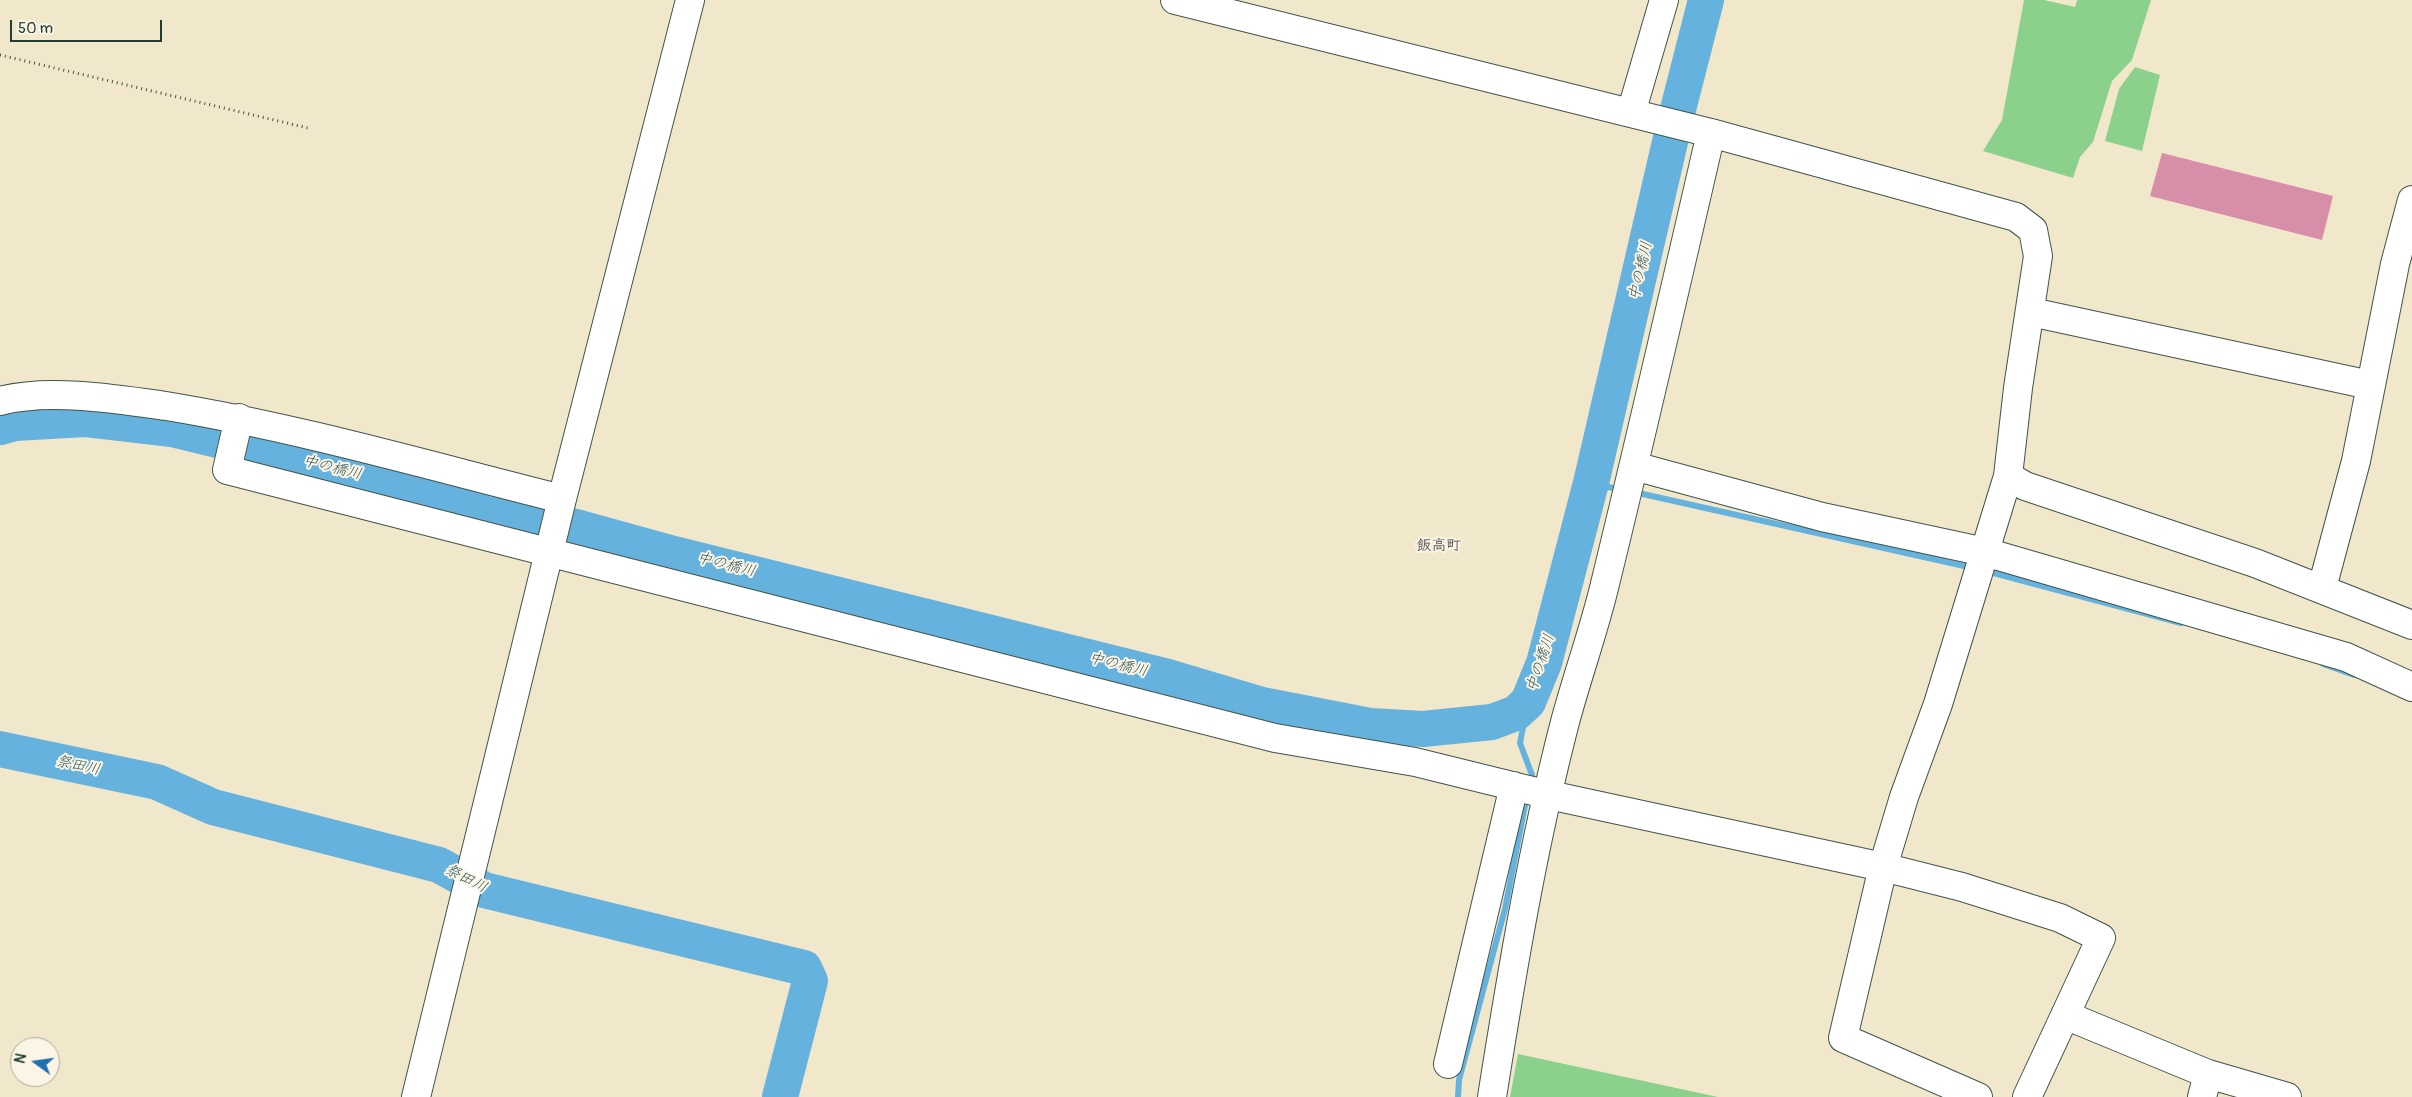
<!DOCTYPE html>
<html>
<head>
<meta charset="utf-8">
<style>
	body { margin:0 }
	#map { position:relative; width:2412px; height:1097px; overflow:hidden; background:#f1e7ca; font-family:Pangolin,sans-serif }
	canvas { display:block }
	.north { position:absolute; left:10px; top:1037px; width:50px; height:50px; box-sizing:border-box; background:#fcf5e5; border:1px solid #a4ab9e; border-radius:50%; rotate:284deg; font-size:14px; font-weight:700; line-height:20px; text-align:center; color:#1f3d34 }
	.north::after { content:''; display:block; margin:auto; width:18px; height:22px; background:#1f6fb2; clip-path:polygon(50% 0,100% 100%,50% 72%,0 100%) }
	.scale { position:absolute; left:10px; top:20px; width:152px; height:22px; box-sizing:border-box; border:2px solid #1f3d34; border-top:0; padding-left:6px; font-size:15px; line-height:18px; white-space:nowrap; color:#1f3d34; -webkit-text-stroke:4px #fcf5e5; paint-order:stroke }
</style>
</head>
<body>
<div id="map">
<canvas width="2412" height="1097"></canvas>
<div class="north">N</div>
<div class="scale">50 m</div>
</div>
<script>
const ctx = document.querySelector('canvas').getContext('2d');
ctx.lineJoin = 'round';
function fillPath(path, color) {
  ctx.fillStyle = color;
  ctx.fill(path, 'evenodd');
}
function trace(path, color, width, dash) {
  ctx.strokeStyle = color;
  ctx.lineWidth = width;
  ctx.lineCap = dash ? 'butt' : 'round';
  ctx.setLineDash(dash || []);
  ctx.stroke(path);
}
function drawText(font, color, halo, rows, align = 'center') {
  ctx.font = font + ' Pangolin,"Klee One",sans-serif';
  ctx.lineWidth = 4;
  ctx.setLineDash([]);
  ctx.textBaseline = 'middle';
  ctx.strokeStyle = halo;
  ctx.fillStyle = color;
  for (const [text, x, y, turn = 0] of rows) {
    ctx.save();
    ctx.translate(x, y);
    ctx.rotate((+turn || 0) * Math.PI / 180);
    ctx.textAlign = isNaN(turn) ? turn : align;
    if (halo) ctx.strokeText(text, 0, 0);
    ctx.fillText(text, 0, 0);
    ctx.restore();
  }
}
fillPath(new Path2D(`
	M2024,0H2044L2075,7L2077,0H2151L2132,60L2112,81L2093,142L2080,157L2073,178L1983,151L2002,120Z
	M2135,67L2160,75L2142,151L2105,141L2119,89Z
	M1518,1054L1718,1097H1510Z`), '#8bd18c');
trace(new Path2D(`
	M1591,483L1622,490
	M1634,492L1973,568
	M1986,571L2181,623
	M2323,664L2354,675
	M1528,702L1520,743L1532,775L1530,783
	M1458,1097L1459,1080L1505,909L1527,795`), '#66b2df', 6);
trace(new Path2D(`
	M0,427L15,423L86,419L172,429L580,528L674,554L1168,677L1262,705L1370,726L1423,729L1492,722L1516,713L1528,702L1544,663L1591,483L1673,129L1706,0
	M0,749L157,782L213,807L439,865L484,890L804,968L810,981L780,1097`), '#66b2df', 36);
fillPath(new Path2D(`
	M2162,153L2333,196L2322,240L2150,196Z`), '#d68ea9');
const minor = new Path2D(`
	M1175,0L1711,133L2016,217L2033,230L2038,256L2018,388L2008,476L2025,486L2255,563L2412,625
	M1631,113L1664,0
	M2031,312L2370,385
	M0,401C48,388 117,399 166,406C300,428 430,466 562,499
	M239,418L227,470L1275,738L1415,762L1549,795L1883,867L1962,887L2060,918L2101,938L2027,1097
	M1634,466L1822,517L1985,552L2346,657L2412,687
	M2322,588L2356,461L2395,264L2412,200
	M2065,1015L2208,1074L2287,1097
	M1448,1064L1514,786
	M416,1097L562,499L690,0
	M1492,1097C1512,971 1533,845 1565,722C1577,677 1593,633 1604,588C1641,437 1676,285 1711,133
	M1978,1097L1843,1038L1883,867L1904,797L1938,704L2008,476
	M2202,1097L2208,1074`);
trace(minor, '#3e564a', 30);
trace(new Path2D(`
	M0,55L308,128`), '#3e564a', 3, [1, 4]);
trace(minor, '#fff', 28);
drawText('italic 15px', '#315a5f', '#fcf5e5', [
	["中の橋川",1641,271,-77],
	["中の橋川",332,468,14],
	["中の橋川",726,565,14],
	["中の橋川",1541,663,-72],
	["中の橋川",1118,665,14],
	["祭田川",78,766,12],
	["祭田川",466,879,27]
]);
drawText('bold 15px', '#5f595d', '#fcf5e5', [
	["飯高町",1439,546]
]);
</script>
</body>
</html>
